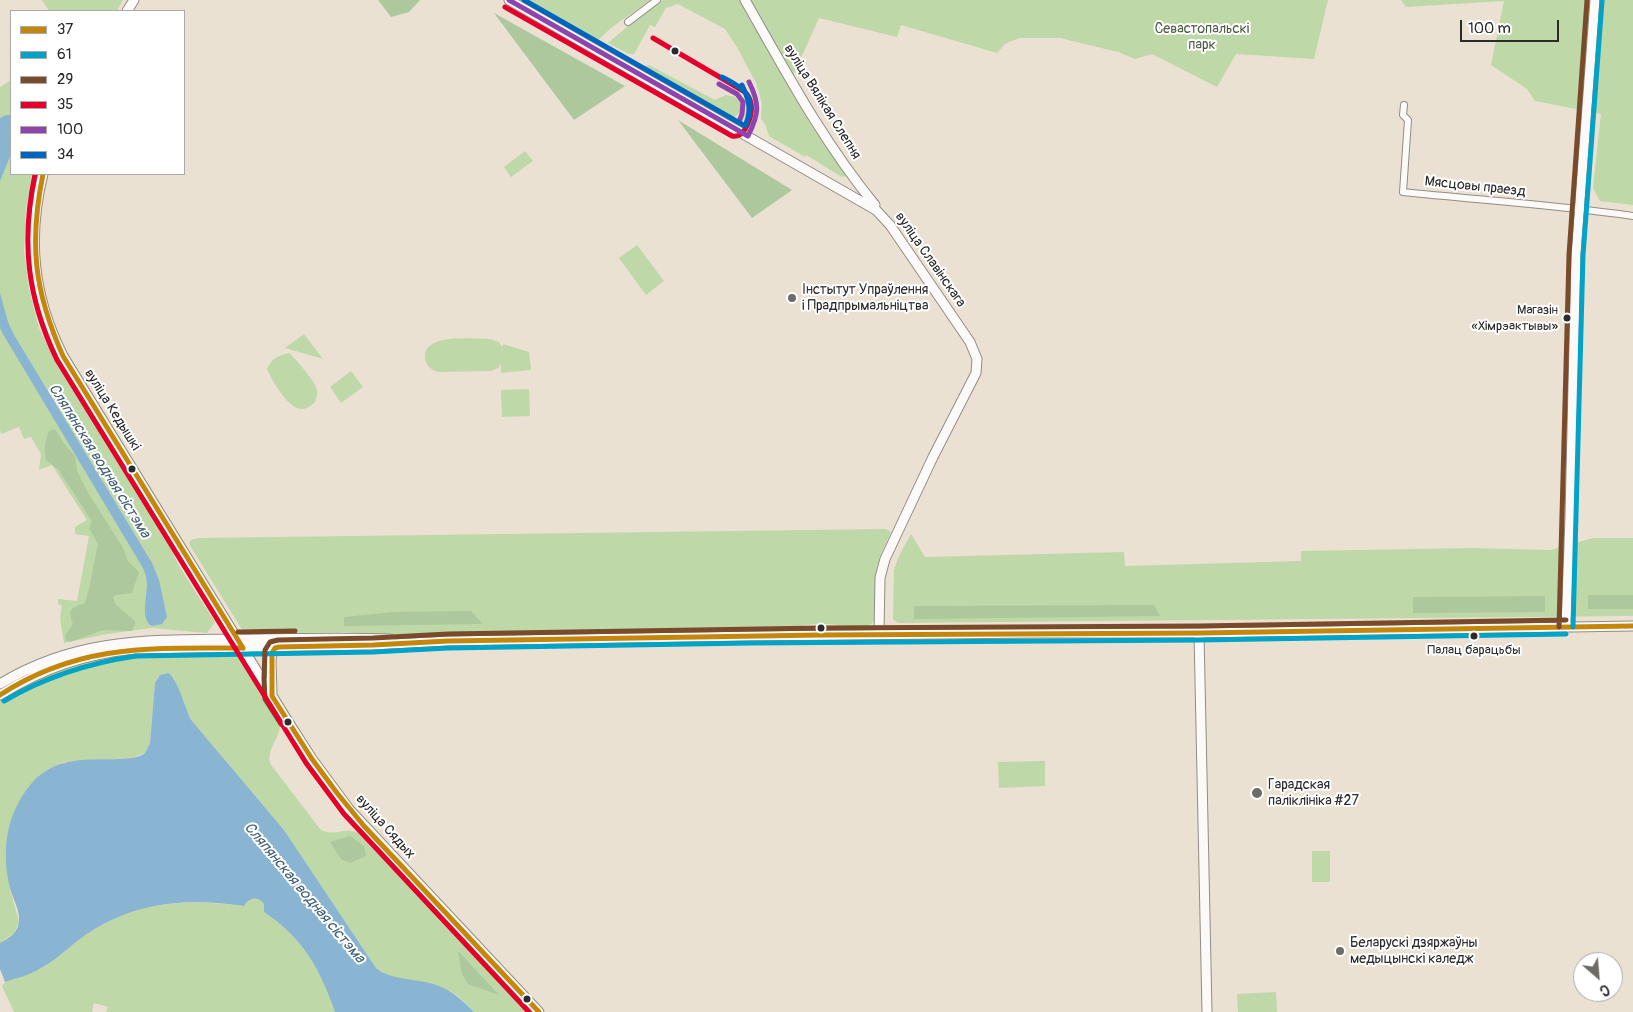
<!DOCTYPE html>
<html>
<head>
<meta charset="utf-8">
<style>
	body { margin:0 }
	#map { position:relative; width:1633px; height:1012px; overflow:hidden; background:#ebe1d3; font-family:Pangolin,sans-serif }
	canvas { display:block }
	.legend { position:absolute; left:10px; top:10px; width:175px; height:165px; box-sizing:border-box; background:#fff; border:1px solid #aaa; margin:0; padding:6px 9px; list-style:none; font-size:15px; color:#2b2b2b }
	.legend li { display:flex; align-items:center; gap:10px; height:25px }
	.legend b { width:25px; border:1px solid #aaa }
	.north { position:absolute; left:1573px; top:952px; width:50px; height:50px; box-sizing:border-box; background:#fff; border:1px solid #aaa; border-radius:50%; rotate:153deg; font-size:14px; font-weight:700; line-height:20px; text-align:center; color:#2b2b2b }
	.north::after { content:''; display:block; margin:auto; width:18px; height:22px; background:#6e6b66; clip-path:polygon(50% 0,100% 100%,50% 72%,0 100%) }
	.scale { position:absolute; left:1460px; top:20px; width:99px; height:22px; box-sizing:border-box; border:2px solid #2b2b2b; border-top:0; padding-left:6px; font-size:15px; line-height:18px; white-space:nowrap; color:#2b2b2b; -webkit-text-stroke:4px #fff; paint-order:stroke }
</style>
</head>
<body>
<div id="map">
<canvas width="1633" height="1012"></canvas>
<ul class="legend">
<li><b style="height:6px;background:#c4870b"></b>37</li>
<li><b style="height:6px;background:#02a3c6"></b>61</li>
<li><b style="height:6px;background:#7a4b2a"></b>29</li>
<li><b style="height:6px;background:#e4002b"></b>35</li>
<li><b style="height:6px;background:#8e44ad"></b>100</li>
<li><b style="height:6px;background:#0065bd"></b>34</li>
</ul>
<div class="north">С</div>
<div class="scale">100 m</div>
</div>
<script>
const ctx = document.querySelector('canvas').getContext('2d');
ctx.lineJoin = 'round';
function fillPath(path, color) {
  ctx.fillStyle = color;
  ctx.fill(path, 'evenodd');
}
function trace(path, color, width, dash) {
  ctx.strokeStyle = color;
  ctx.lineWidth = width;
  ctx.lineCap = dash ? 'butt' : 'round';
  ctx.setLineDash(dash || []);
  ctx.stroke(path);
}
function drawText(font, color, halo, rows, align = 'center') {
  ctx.font = font + ' Pangolin,sans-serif';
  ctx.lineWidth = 4;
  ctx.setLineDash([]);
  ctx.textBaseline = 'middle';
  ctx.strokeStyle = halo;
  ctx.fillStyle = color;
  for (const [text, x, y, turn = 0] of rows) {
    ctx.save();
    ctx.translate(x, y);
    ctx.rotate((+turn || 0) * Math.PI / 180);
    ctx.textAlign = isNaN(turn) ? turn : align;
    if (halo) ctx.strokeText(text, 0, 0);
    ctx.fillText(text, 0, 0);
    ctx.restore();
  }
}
fillPath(new Path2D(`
	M42,0H123L117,11H49Z
	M519,0H650L611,28L595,43Z
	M663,0H740C762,34 779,70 799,105C813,130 831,153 847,176L842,177C829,170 819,162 806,155L805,157L769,136L765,124L761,119L762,103L756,83L737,47L725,29L678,4L666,8L655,27L650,25L634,54H629L608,43L628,26Z
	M749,0H1328L1314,59L1236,54L1217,87L1152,54L1135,59L1118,52L1060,38H1019L1005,44L997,53L901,25L897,37L819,18L792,78Z
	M1401,0H1633V205L1600,201L1593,188L1601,114L1535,101L1527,89L1491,65L1504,1L1406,7Z
	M649,65L715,100L726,95L735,97L740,103C742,112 736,119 727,118L646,72L644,67Z
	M11,80V174H32L26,210L24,251L29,289L39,328L58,367L165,536L179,566L215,622L207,633L152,628L107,634L64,643L60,618L62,606L58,604V599L77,601L89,536L75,534V527L87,520L52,465L39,470L41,454L31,437L24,439L19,427L1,434L0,430V87Z
	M525,151L533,161L511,177L504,167Z
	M637,245L664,281L646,295L619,258Z
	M304,334L323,359L285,348Z
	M490,339L499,342L502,347L503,344L529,352L531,370L501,373V364L498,368L491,371L438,372C430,369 425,365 425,356C425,333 474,339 490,339Z
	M289,353C296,359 315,381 317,390C318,394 316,398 315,402C310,407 304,411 297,408C286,404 271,379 267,369C272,358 277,356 289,353Z
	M351,371L363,387L341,403L330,387Z
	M529,389L530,416L502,417L501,390Z
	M886,529L891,532L880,556L876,570L874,620C872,624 869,626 865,627C855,628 847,626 838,625C822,623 805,624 791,628L369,635L346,632L248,634L241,628L189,544L191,540L198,538Z
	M911,534L925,557L1124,552L1125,566L1301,561V551L1472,548L1551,550L1593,538H1633V616L898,623L893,619L894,570L899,556Z
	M129,654L156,655L231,654L240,657L280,725C280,739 265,750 271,765L320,829C332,838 345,826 358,833L392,869L403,877L530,1012H474C466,1004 458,994 447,990C425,980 395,983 376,968L284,830L192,721L186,709L174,678L166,673L158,677L155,683L150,743L145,753L132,758L64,762L49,769L31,785L10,889L19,922L14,933L0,943V698L24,684L79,662Z
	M1045,761V786L999,788L998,762Z
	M1312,851H1330V882H1312Z
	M256,898L259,899L264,904V912C303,938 320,969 335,1012H106L108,1007L94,1003L92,1012H14L2,986L5,982C17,978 30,974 41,968C60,958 74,941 93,930C142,900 189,899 244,906L249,900Z
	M1276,992L1277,1012H1238L1237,994Z`), '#bed8a7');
fillPath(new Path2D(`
	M378,0H420L409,12L391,17Z
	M494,13L625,86L574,120Z
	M678,120L792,190L752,218Z
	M53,429L56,430L63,442L75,456L77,471L87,491L123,548L128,561L139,572L132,593L116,595L113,597L115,604L135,621V624L132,631L103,630L70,642L66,640L65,636L73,624C67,609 71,608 85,603L89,589L98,544L89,528L92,521L58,469L46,460C44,449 45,441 49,431Z
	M1588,595H1633V609H1588Z
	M1545,596V612L1413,613V597Z
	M1154,605L1160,616L914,619V606Z
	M471,611L483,624L344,626V617L393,612Z
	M350,836L364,846L366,856L350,863L341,859L330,842Z
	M458,951L499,995L468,984L462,974Z`), '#adc89d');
fillPath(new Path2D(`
	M6,115H11V154L0,181V118Z
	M0,293L8,322L14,335L152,563L159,580L167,617L162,624L152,626C140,620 147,596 147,584C147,578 145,573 143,568L3,334L0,328Z
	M168,673C178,678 185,710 192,721L284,830L376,968C392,981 417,978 436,985C452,990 463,1001 474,1012H335C320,969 303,938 264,912V904C257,895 249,898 244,906C191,898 140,901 93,930C74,941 60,958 41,968C30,975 17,978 5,982L0,969V943C9,938 18,933 19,921C20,910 13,899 10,888C1,851 6,814 31,784C55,756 85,760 119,759C128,758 137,759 145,753L150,743L155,683L160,675Z`), '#89b4d2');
const street = new Path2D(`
	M628,22L657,0
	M1404,105L1403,115L1408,120L1403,192C1480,200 1557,205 1633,216`);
const secondary = new Path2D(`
	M509,0L876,210L890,225L970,342L977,359L976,373L933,457L885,559L880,578L879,634
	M745,0C785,70 823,142 875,205
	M127,11L134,0
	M43,174C27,239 33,296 63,356L287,720L312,759L349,809L539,1012
	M1566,627L1570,517L1576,255L1595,0
	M1199,633L1207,1012
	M0,684C77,637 152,640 238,639C289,639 339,637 390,639
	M272,693L271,661L272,653L275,648L279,647
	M0,695C43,668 85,654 135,649L373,645L448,641L751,636L1035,633H1199L1633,626`);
trace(street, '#918c85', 8);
trace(secondary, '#918c85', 11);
trace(street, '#fcfaf8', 6);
trace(secondary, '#fcfaf8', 9);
trace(new Path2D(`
	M43,174C29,243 34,291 63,356L243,648
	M279,647L373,645L448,641L821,635L1199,633L1633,626
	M279,647L275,648L272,653V696L312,759L337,793L364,826L539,1012
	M0,695C79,643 153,648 243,648`), '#c4870b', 5);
trace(new Path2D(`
	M1573,627L1583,255L1602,1
	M4,701C45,677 88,663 136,656L373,652L448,648L751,643L1199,640L1566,634`), '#02a3c6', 5);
trace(new Path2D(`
	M1559,627L1569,255L1587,0
	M238,632L295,631
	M281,724L265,699L264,678L265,650L270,642L278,640L373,638L448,634L821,628L1199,626L1566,620`), '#7a4b2a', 5);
trace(new Path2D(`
	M505,7L732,136C746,139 753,114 751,103C750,99 748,95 745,92L653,38
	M35,174C21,242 27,297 57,360L306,763L344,814L529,1012`), '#e4002b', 5);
trace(new Path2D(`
	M509,0L748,136C759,114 760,104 749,82
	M719,84L737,94L743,102L742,114L739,122`), '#8e44ad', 5);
trace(new Path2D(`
	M524,0L745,126C752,110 749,100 742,85
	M722,77C746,89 757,97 746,125`), '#0065bd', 5);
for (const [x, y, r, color] of [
	[675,51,4.5,"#2b2b2b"],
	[792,298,5,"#6e6b66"],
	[1567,318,4.5,"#2b2b2b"],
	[132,469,4.5,"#2b2b2b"],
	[821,628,4.5,"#2b2b2b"],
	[1474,636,4.5,"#2b2b2b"],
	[288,722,4.5,"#2b2b2b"],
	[1257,793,6,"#6e6b66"],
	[1340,951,5,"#6e6b66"],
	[527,999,4.5,"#2b2b2b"]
]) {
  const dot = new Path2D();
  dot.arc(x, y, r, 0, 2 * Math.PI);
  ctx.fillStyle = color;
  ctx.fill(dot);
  trace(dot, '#fff', 2);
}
drawText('13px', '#2b2b2b', '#fff', [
	["Магазін",1558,311],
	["«Хімрэактывы»",1558,327],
	["Палац барацьбы",1474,651,"center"]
], 'right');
drawText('14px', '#4c5d45', '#fff', [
	["Севастопальскі",1202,29],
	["парк",1202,45]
]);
drawText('14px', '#2b2b2b', '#fff', [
	["вуліца Вялікая Слепня",822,102,58],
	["Мясцовы праезд",1475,187,6],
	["вуліца Славінскага",930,260,55],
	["вуліца Кедышкі",112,410,58],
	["вуліца Сядых",385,827,48]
]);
drawText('14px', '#2b2b2b', '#fff', [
	["Інстытут Упраўлення",802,290],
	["і Прадпрымальніцтва",802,306],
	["Гарадская",1268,785],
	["паліклініка #27",1268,801],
	["Беларускі дзяржаўны",1350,943],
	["медыцынскі каледж",1350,959]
], 'left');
drawText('italic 15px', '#426076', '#fff', [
	["Сляпянская водная сістэма",99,461,58],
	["Сляпянская водная сістэма",304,893,50]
]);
</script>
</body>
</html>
